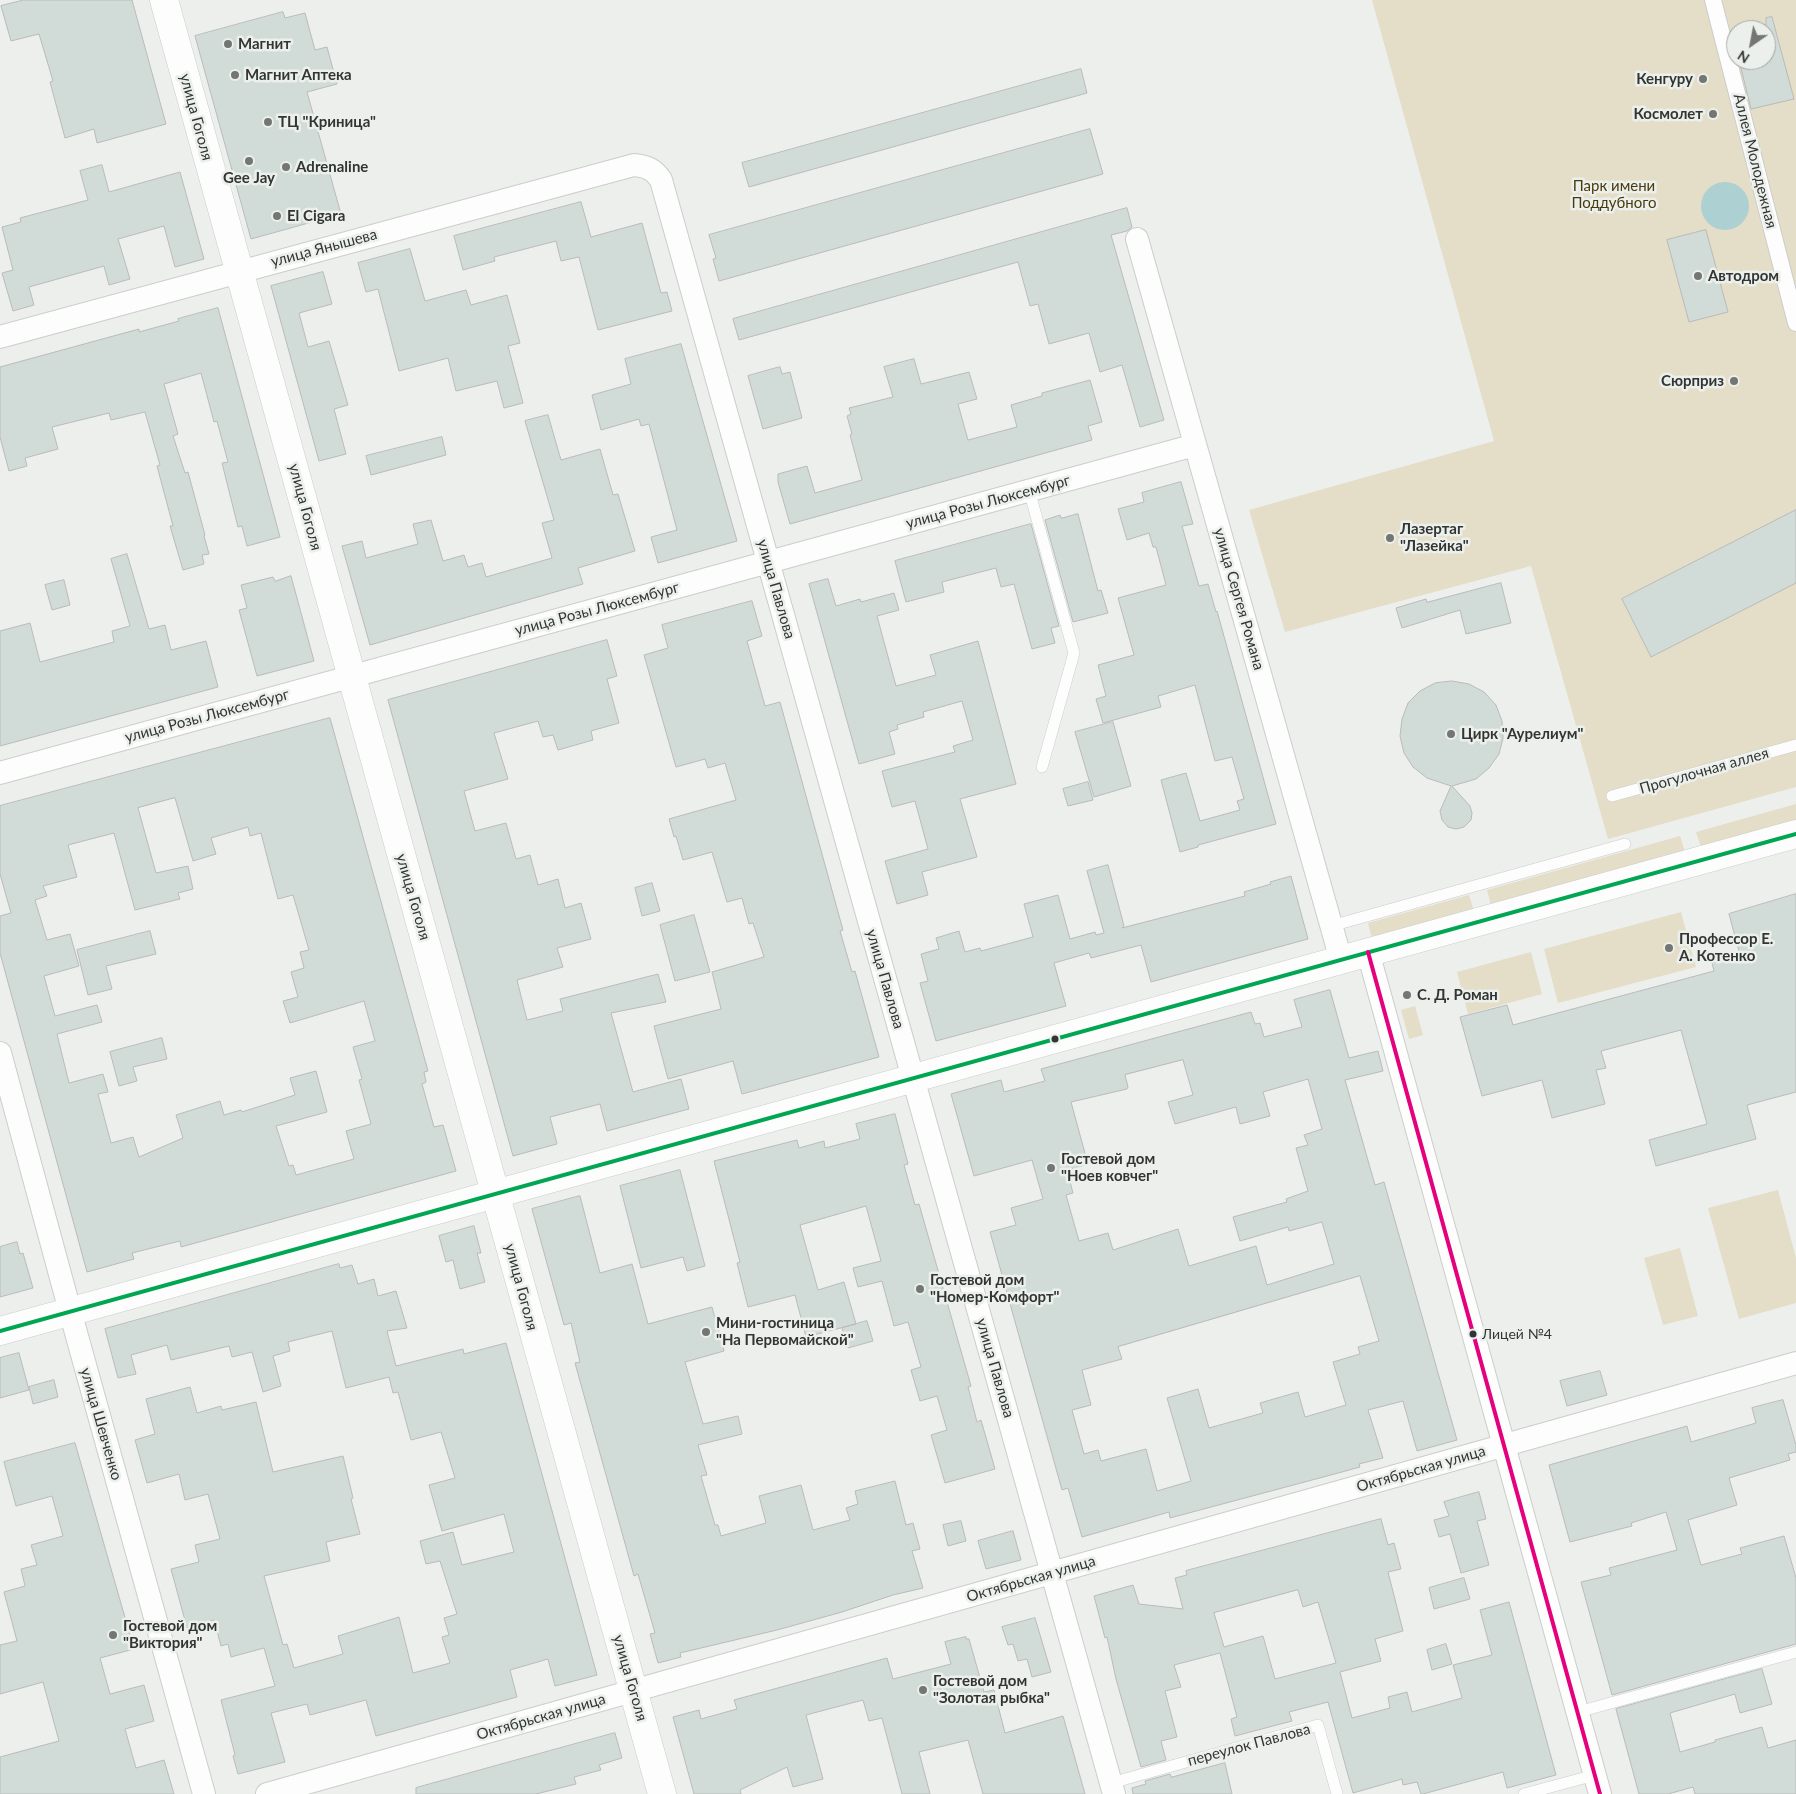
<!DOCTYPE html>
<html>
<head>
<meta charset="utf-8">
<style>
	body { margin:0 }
	#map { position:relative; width:1796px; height:1794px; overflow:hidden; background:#edefed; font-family:Lato,sans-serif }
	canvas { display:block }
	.north { position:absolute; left:1726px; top:20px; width:50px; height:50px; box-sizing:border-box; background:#ecf0ec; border:1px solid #a2a5a2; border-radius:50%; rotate:213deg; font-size:14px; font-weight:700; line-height:20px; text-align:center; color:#333533 }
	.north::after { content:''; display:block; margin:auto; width:18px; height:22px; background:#747674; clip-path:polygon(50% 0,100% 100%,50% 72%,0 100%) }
</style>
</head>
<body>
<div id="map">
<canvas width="1796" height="1794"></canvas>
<div class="north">N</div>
</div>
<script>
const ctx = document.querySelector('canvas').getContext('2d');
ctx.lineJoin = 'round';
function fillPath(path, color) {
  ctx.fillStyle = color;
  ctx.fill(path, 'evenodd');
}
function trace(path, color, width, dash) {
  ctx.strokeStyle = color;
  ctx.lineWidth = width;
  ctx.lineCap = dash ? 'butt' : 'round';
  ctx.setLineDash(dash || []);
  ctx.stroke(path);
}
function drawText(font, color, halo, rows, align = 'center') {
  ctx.font = font + ' Lato,sans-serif';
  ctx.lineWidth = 5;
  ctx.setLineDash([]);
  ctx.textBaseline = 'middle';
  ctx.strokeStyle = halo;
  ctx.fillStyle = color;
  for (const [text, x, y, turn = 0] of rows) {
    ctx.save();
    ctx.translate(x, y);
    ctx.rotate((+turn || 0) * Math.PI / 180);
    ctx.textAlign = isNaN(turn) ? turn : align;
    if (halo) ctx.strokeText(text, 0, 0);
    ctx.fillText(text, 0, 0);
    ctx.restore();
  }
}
fillPath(new Path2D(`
	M1372,0H1796V787L1608,839L1531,566L1285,632L1249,510L1494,441ZM1736,30H1766V60H1736Z
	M1796,804V821L1701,847L1696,832Z
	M1680,836L1685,852L1491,906L1487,890Z
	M1469,895L1474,911L1372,939L1368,923Z
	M1681,912L1696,967L1558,1003L1544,949Z
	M1531,952L1542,994L1468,1014L1457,972Z
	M1415,1006L1423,1035L1409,1039L1401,1010Z
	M1778,1190L1796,1258V1303L1739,1319L1708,1208Z
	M1680,1248L1698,1316L1663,1325L1644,1258Z`), '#e4ddc8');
fillPath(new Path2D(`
	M1701 206a24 24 0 1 1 48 0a24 24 0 1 1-48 0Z`), '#add0d3');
const building = new Path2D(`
	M24,0H132L166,124L97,143L94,129L65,138L50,82L53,81L39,34L11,41L1,6Z
	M283,12L285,18L305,13L315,50L327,47L337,84L307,92L341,214L251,239L195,36Z
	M1772,17L1794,99L1751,109L1739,60H1766V18Z
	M1081,69L1087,93L749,187L742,163Z
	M1090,129L1103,174L719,281L713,259L716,258L709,235Z
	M102,165L109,192L180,172L204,259L175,267L164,226L118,239L130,279L109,285L104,266L29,287L34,305L13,311L2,273L13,270L2,227L21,222L20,218L88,200L80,171Z
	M581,202L591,237L642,223L661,293L667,292L672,311L598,330L579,257L561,261L556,241L494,257L495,261L463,270L454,236Z
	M1127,208L1132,227L1127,231L1111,235L1164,420L1140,427L1122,365L1100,372L1089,333L1049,344L1038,304L1030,306L1018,262L739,340L733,319Z
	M1706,230L1728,312L1689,322L1667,240Z
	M410,249L425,301L466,290L471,305L507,295L520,343L508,346L523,403L504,408L497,381L456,391L448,358L399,371L378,289L366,292L358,263Z
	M323,272L332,304L299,313L308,347L329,341L348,405L334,409L346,454L319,461L271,286Z
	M218,308L280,537L247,546L242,526L238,527L222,463L228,462L217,421L214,422L201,373L164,384L178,434L173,436L185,473L188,472L205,535L204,536L209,554L202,555L204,564L183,570L170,526H173L157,466L160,465L145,412L111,420L109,413L52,427L58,449L25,458L27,466L9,471L0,437V367L139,329V332L179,321L178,319Z
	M681,344L737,541L658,563L651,537L677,530L649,424L641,426L639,419L601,430L592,395L631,384L625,359Z
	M914,359L921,384L969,372L977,399L958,404L968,440L1017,427L1011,405L1042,396V393L1090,380L1102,422L1088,426L1092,440L790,524L778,482V474L807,466L815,493L862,480L850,435L852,434L847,416L851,414L849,408L893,397L884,367Z
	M780,367L782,374L790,372L802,418L763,429L748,376Z
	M548,415L561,460L600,449L613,495L618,494L635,551L578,568L583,584L370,645L342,546L362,541L366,558L418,544L413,524L431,520L443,561L464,555L468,567L482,563L486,577L552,558L542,523L554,520L525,421Z
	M442,437L446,455L371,475L366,456Z
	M1181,482L1193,524L1182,526L1199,586L1208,584L1216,612L1217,611L1276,824L1198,845V847L1180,852L1161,780L1186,773L1200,821L1240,810L1237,801L1244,799L1232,757L1215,761L1195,685L1158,696L1161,707L1103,723L1096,699L1106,696L1098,665L1134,655L1118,598L1166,585L1156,547H1153L1149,533L1127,540L1118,509L1144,502L1142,493Z
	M1796,510V583L1651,657L1622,599Z
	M1078,514L1098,591L1101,590L1108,613L1073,622L1045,520L1060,515L1061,518Z
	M1031,524L1059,626L1051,628L1055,643L1032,649L1014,584L1001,587L996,568L942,582L944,592L906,602L895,561Z
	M127,554L149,629L165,625L171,650L206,641L218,687L0,746V631L30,623L40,662L114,642L112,631L130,626L111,559Z
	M291,576L314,661L257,676L239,610L247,608L241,585L273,577L275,581Z
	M828,579L836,606L860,599L861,602L894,593L899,610L877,616L896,686L936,675L930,655L978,641L1016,784L960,799L977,857L922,872L928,895L897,904L885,861L928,849L915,801L892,807L882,771L955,752L953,746L973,740L962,701L923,712L924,717L897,725L898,729L889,732L895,754L859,764L809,584Z
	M64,580L70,605L52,610L45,585Z
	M1501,583L1511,623L1466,634L1460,610L1402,628L1396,608L1426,599L1427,602Z
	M752,601L762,636L747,641L765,706L780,702L843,930L840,931L852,972L855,971L879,1057L742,1094L733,1061L668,1079L654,1026L721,1009L712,972L764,957L753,923L749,924L742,898L727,902L712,852L683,860L676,836L674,837L669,819L736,800L725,763L708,768L705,759L676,767L644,655L668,648L662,625Z
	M607,640L617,676L607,679L619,723L591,731L593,740L558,750L553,735L543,737L538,721L494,733L508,779L464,791L475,831L506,823L516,859L530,855L538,885L558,879L565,908L581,903L591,939L557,948L563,967L517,980L527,1020L563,1011L560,999L658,974L666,1002L611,1013L633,1092L681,1079L689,1109L607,1131L600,1104L550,1117L557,1144L513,1156L388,700Z
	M1452,681L1469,684L1484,692L1496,705L1502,721L1503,738L1499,754L1489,768L1476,779L1452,786L1470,806L1472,813L1471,820L1464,827L1456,829L1448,827L1442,820L1440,811L1451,786L1427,778L1413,767L1404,753L1400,736L1402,719L1408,703L1420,691L1435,683Z
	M330,718L428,1071L424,1072L426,1082L422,1084L434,1127L443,1125L456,1171L181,1247L180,1241L132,1253L134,1259L87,1272L0,953V916L11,913L0,874V806ZM175,798L193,861L216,854L211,838L248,827L250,836L261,833L278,899L293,895L309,950L300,952L304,968L291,972L298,997L283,1001L290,1023L364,1001L375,1041L353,1047L362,1079L359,1080L371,1124L346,1131L354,1159L296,1175L293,1165L289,1166L276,1126L327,1112L316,1071L290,1078L295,1095L242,1112L241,1110L224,1115L220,1101L176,1115L183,1138L139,1157L133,1137L111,1143L98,1094L108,1092L103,1074L69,1083L57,1034L102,1022L97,1005L55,1016L44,976L79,966L70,934L47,940L35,900L47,896L43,886L77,877L68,845L114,833L135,910L180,899L178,893L193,889L188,866L156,873L138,808Z
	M1113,722L1131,786L1094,797L1075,732Z
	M1088,782L1093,800L1068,806L1063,789Z
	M1108,865L1124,926L1122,928L1245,896L1244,892L1271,884L1270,882L1291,876L1308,939L1151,982L1141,945L1091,958L1089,953L1054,963L1066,1006L936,1041L920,983L928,981L921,954L939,949L936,938L959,931L965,952L980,948L981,951L1033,937L1024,904L1058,895L1070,939L1095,932L1096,935L1104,933L1087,871Z
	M652,883L660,911L642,916L635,888Z
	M1796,894V1092L1747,1105L1756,1139L1656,1166L1649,1140L1707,1124L1681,1030L1601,1051L1606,1068L1596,1070L1605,1104L1552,1118L1542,1080L1482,1096L1460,1017L1507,1005L1513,1025L1714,971L1712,963L1740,955L1729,914Z
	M694,915L710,972L675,981L660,925Z
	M150,931L156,954L106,966L112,989L88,995L77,950Z
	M1330,990L1349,1058L1378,1051L1383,1071L1345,1080L1375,1185L1384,1182L1457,1440L1417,1451L1403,1401L1368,1410L1383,1458L1359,1464L1360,1467L1342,1472L1170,1518L1169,1512L1082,1537L1068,1488L1062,1490L990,1232L1016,1225L1011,1208L1043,1199L1032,1160L974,1176L951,1094L1001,1080L1004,1092L1045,1081L1041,1069L1251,1012L1255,1024L1260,1023L1264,1037L1302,1027L1294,1000ZM1183,1060L1193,1095L1168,1102L1175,1124L1236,1107L1240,1124L1270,1116L1263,1092L1308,1079L1322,1129L1304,1135L1308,1145L1296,1148L1308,1191L1286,1199L1287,1202L1233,1217L1240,1241L1288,1227L1289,1231L1322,1222L1334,1264L1267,1285L1256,1246L1189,1266L1178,1229L1113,1250L1108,1233L1079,1241L1066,1195L1073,1193L1067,1170L1085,1165L1083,1158L1086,1157L1071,1102L1127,1089L1128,1087L1125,1075ZM1360,1276L1379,1341L1358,1347L1360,1354L1333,1362L1346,1405L1305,1417L1298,1392L1260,1403L1263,1413L1209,1428L1198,1389L1167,1398L1191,1481L1157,1491L1146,1449L1101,1461L1098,1450L1084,1454L1072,1410L1091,1405L1082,1370L1122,1359L1118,1347Z
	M162,1038L167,1059L133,1067L137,1081L119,1086L110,1052Z
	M895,1114L908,1164L904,1165L915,1205L919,1204L971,1386L968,1387L977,1422L981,1420L995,1469L945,1483L931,1435L947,1430L937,1396L920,1401L911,1370L921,1367L908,1322L894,1326L882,1281L858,1287L853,1268L881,1261L866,1206L800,1225L818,1290L844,1282L856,1324L806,1337L795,1295L748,1307L737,1263L740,1262L714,1161L797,1140L799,1148L824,1141L825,1148L860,1139L856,1124Z
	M680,1170L705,1266L687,1271L683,1257L641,1268L620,1186Z
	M580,1196L600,1273L632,1264L648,1324L712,1307L724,1351L685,1362L703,1424L738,1416L742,1434L698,1445L707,1475L701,1476L715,1525H718L721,1536L766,1523L759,1496L801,1485L813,1530L850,1520L846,1508L858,1504L855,1491L895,1481L906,1525L913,1523L920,1549L912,1551L923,1588L893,1595L842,1612L777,1630L680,1653L681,1657L658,1663L650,1634L655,1633L638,1574L634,1576L575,1363L580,1362L571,1323L564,1325L532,1209Z
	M474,1226L481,1253H477L485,1282L460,1289L453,1260L446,1262L439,1236Z
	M17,1242L20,1254L23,1253L33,1288L0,1297V1247Z
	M339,1264L340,1268L352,1265L358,1284L374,1279L378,1296L396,1291L407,1328L387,1331L396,1366L463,1349L464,1354L506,1343L597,1675L555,1686L548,1659L510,1670L517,1697L376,1736L366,1700L310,1715L307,1704L271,1713L285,1762L238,1774L233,1756L235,1755L221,1700L275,1686L264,1648L231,1657L228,1644L221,1646L214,1620L187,1628L171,1569L199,1562L195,1545L220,1539L208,1494L185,1500L179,1474L147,1483L135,1440L155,1434L146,1399L190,1387L197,1413L221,1406L222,1410L256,1402L273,1472L343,1456L353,1498L351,1499L360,1534L326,1542L330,1561L264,1576L283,1645L287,1644L294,1668L343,1654L338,1636L399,1617L413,1673L450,1663L442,1637L449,1635L444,1618L457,1614L440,1561L426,1564L420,1541L453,1532L462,1565L514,1552L504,1514L442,1531L429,1485L455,1478L441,1432L411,1440L398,1392L393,1393L389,1377L346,1388L332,1331L288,1342L290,1351L273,1356L281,1386L263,1392L252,1352L232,1357L229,1346L171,1360L167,1345L131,1355L136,1374L118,1378L105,1329Z
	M867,1321L873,1341L848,1348L842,1328Z
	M19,1353L29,1390L0,1398V1358Z
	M1600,1371L1607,1395L1567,1406L1560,1381Z
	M54,1380L58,1397L33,1404L29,1387Z
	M1783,1400L1796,1445V1452L1788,1454L1790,1460L1729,1478L1737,1505L1688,1520L1701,1565L1742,1554L1740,1548L1784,1536L1796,1578V1644L1612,1695L1581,1582L1611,1575L1609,1568L1677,1550L1666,1512L1631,1523L1632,1526L1570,1542L1549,1465L1687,1426L1691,1442L1756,1423L1752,1408Z
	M75,1443L134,1649L100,1658L110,1694L144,1685L154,1721L125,1729L136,1768L164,1760L174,1794H0V1757L59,1741L43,1682L0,1694V1645L17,1641L4,1592L25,1586L21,1569L37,1565L31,1545L63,1536L52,1496L16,1506L4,1462Z
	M1479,1492L1486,1519L1477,1521L1489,1565L1461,1573L1450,1534L1439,1537L1434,1520L1449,1516L1444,1502Z
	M1381,1519L1388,1545L1394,1543L1401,1569L1388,1572L1403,1631L1375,1639L1381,1661L1340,1672L1352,1718L1390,1708L1388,1697L1407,1692L1412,1712L1462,1698L1453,1665L1492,1655L1480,1610L1509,1602L1556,1775L1507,1788L1503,1772L1423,1794H1421L1417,1782L1403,1785L1402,1779L1353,1793L1328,1702L1289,1712L1292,1721L1235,1736L1231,1719L1237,1717L1220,1653L1174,1665L1181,1687L1165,1691L1177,1737L1161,1741L1166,1760L1141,1767L1116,1679L1107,1637L1105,1638L1094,1596L1133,1585L1139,1604L1183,1609L1175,1578L1187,1575L1186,1571ZM1298,1590L1303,1607L1318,1602L1336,1663L1275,1679L1263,1636L1224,1647L1214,1613Z
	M961,1521L966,1541L948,1546L943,1525Z
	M1013,1531L1021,1560L986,1569L978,1541Z
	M1464,1578L1470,1599L1434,1609L1429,1588Z
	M1035,1618L1051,1672L1032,1677L1027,1659L1018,1661L1013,1644L1008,1645L1002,1627Z
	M966,1637V1639H969L984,1692L994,1690L1005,1733L1063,1716L1085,1794H983L968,1740L919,1752L930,1794H902L882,1718L869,1721L863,1700L806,1715L823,1779L793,1787L787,1767L740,1790L741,1794H694L673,1717L699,1710L701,1719L737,1709L734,1700L887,1658L893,1679L951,1664L945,1642Z
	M1446,1644L1452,1664L1432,1670L1427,1650Z
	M1762,1669L1772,1704L1740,1713L1735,1694L1670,1713L1680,1752L1715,1742V1740L1762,1727L1768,1748L1796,1740V1794H1695L1693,1787L1668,1794H1639L1616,1709Z
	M615,1733L622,1758L599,1765L601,1770L574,1777L576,1784L536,1794H416V1788Z
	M1225,1763L1232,1794H1133L1132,1788L1146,1784L1145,1781L1170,1774L1171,1777Z`);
fillPath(building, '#d1dbd8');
trace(building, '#b9bbba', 1);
const service = new Path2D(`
	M1029,490L1074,653L1042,767
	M1612,796L1796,745
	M1331,926L1625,844
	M1578,1712L1796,1652
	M1111,1783L1318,1725L1337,1794
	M1524,1794L1595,1775`);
const pedestrian = new Path2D(`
	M1713,0L1796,323`);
const minor = new Path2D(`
	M1137,239L1341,960
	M0,337L634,165C646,166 654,169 661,180L1114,1794
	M0,773L1195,445
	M1368,952L1600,1794
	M0,1053L70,1311L204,1794
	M267,1794L1796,1363`);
const tertiary = new Path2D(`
	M164,0L662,1794
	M0,1331L1796,834`);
trace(service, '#cbcdcb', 12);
trace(pedestrian, '#cbcdcb', 18);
trace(minor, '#cbcdcb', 24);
trace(tertiary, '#cbcdcb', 29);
trace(service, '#fcfdfc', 11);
trace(pedestrian, '#fcfdfc', 16);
trace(minor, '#fcfdfc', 22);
trace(tertiary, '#fcfdfc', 28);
trace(new Path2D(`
	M0,1331L1796,834`), '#00a651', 4);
trace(new Path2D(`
	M1368,952L1600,1794`), '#e5007d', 4);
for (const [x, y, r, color] of [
	[228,44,5,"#747674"],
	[235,75,5,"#747674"],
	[1703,79,5,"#747674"],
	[1713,114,5,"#747674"],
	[268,122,5,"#747674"],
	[249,161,5,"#747674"],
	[286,167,5,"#747674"],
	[277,216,5,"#747674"],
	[1698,276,5,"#747674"],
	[1734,381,5,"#747674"],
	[1390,538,5,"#747674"],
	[1451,734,5,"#747674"],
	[1669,948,5,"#747674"],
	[1407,995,5,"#747674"],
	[1055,1039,4.5,"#333533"],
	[1051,1168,5,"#747674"],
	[920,1289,5,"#747674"],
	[706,1332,5,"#747674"],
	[1473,1334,4.5,"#333533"],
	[113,1635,5,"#747674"],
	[923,1690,5,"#747674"]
]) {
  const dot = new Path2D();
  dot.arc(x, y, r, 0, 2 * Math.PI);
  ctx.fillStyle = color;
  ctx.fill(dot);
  trace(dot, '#ecf0ec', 2);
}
drawText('14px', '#333533', '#ecf0ec', [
	["Лицей №4",1482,1334]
], 'left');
drawText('bold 15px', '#333533', '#ecf0ec', [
	["Магнит",238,44],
	["Магнит Аптека",245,75],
	["Кенгуру",1693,79,"right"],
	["Космолет",1703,114,"right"],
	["ТЦ \"Криница\"",278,122],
	["Аdrenaline",296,167],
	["Gee Jay",249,178,"center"],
	["El Cigara",287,216],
	["Автодром",1708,276],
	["Сюрприз",1724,381,"right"],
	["Лазертаг",1400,529],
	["\"Лазейка\"",1400,546],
	["Цирк \"Аурелиум\"",1461,734],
	["Профессор Е.",1679,939],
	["А. Котенко",1679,956],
	["С. Д. Роман",1417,995],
	["Гостевой дом",1061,1159],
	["\"Ноев ковчег\"",1061,1176],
	["Гостевой дом",930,1280],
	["\"Номер-Комфорт\"",930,1297],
	["Мини-гостиница",716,1323],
	["\"На Первомайской\"",716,1340],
	["Гостевой дом",123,1626],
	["\"Виктория\"",123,1643],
	["Гостевой дом",933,1681],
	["\"Золотая рыбка\"",933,1698]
], 'left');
drawText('15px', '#333533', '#ecf0ec', [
	["улица Гоголя",196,117,75],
	["Аллея Молодежная",1755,161,76],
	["улица Янышева",324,248,-15],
	["улица Розы Люксембург",988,502,-15],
	["улица Гоголя",305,507,75],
	["улица Павлова",776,589,74],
	["улица Сергея Романа",1239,599,74],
	["улица Розы Люксембург",597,609,-15],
	["улица Розы Люксембург",207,716,-15],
	["Прогулочная аллея",1704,771,-16],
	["улица Гоголя",413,897,74],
	["улица Павлова",885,979,74],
	["улица Гоголя",521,1287,75],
	["улица Павлова",995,1368,74],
	["улица Шевченко",101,1424,74],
	["Октябрьская улица",1421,1469,-16],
	["Октябрьская улица",1031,1579,-16],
	["улица Гоголя",630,1678,74],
	["Октябрьская улица",541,1717,-16],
	["переулок Павлова",1249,1745,-15]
]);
drawText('15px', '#4b3b0c', '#ecf0ec', [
	["Парк имени",1614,186],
	["Поддубного",1614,203]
]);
</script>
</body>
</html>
